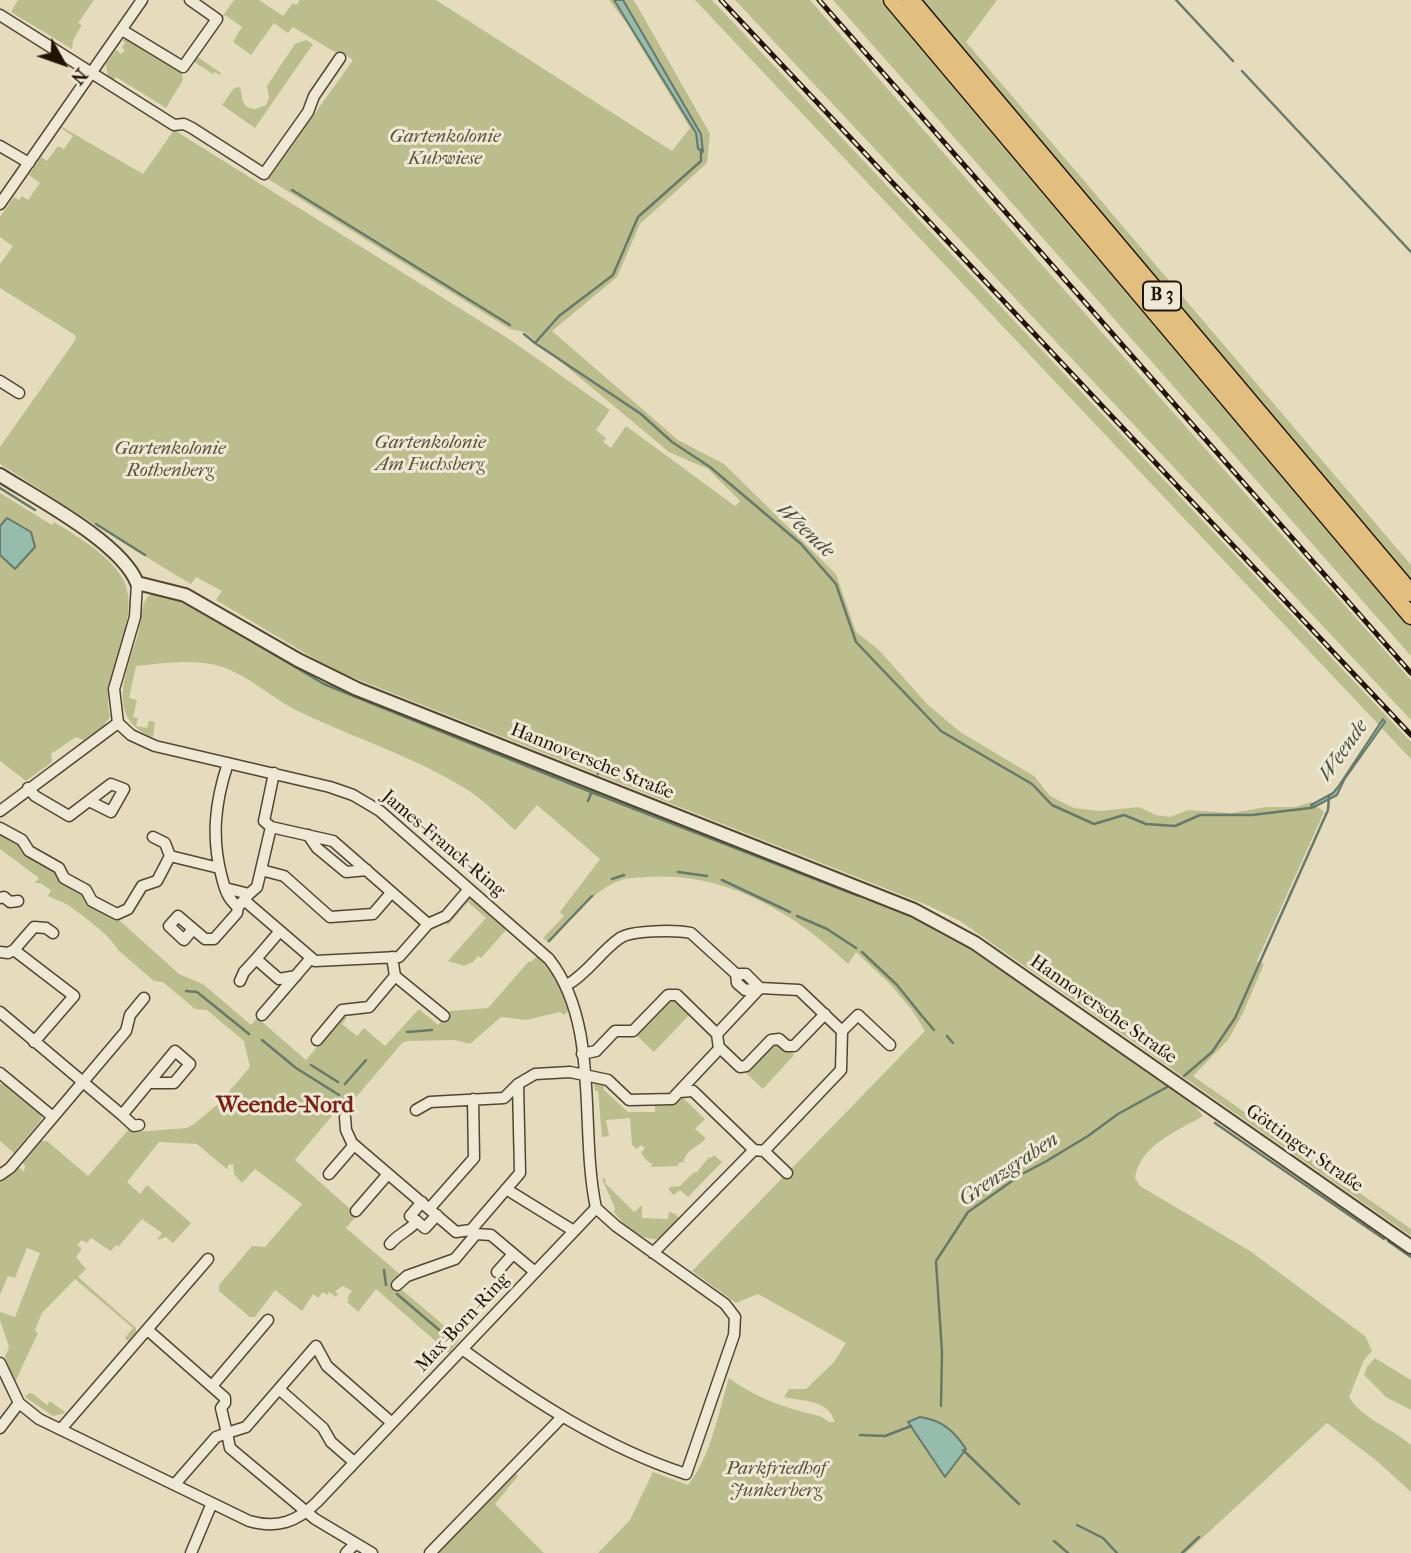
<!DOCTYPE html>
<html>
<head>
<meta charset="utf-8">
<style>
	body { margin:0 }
	#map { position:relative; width:1411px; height:1553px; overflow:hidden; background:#e5dcbe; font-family:"IM FELL French Canon",serif }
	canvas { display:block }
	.north { position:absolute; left:28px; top:28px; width:70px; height:70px; -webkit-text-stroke:5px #eee8d5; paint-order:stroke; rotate:130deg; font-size:19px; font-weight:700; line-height:28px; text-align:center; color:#211404 }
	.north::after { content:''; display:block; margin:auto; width:24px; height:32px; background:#211404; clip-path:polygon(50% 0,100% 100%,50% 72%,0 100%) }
</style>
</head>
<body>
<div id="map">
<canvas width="1411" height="1553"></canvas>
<div class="north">N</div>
</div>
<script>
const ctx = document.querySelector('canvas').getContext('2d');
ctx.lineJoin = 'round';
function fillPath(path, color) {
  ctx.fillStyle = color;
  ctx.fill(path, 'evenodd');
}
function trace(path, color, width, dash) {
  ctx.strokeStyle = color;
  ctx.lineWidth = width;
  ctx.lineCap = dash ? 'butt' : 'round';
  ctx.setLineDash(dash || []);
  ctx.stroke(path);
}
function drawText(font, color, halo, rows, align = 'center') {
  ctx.font = font + ' "IM FELL French Canon",serif';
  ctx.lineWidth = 6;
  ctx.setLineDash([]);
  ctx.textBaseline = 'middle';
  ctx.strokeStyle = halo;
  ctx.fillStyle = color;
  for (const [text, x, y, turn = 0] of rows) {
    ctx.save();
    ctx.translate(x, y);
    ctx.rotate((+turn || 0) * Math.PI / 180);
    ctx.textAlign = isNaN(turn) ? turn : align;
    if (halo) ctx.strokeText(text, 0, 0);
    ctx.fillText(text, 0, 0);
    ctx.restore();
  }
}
fillPath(new Path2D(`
	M18,0H94L78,23L82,25L73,40L72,49L11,12Z
	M234,0H259L283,16L293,3L296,5L300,0H436L672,151L690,128L627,24L609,0H633L635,2L710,134L707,163L640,224L617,277L552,331L678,440L724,464L836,574L856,632L878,649L928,705L960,732L1034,776L1050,796L1074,808L1100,811L1139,807L1156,815L1170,817L1188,810L1232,813L1266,807H1295L1312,802L1324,812L1257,961L1264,964L1243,1013L1228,1040L1193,1076L1411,1229V1236L960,921L927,905L349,676L325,665L216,600L222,591L196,577L191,584C126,546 64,504 0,464V447L76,339L75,335L0,288V264L13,246L0,237V217L14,197L19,200L22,196L28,200L40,183L29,175L41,157L47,161L58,146L64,149L73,136L61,128L62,127L143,174L174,130L509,339L610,410L596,430L606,438L603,442L611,448L626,426L735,506L740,501L708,469L669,452L525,332L510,329L268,179L353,60L340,51L338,54L293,27L288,33L274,23L251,55L233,42L242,27L225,15L196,56L221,73L220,75L215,72L213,74L191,60Z
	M695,0H712L1411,742V759Z
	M735,0H810L1019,239L1411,680V720Z
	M833,0H881L1411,623V656Z
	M920,0H997L966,42L1411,565V582Z
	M127,35L181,69L183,80L166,108L116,77L113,80L108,77L106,64L116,50L121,54L125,50L122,47L125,43L123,41Z
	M306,40L313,44L255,128L222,105L234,88L240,87C243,96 240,108 255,109L266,105L269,98L267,86L295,44Z
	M0,493L52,525L54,522C78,537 121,561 127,590C132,610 124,635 118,654C111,676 105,693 110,717L100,730L84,740L76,737L51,754L52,762L26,781L0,761Z
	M155,591L183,599L315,678L359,697L911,916L969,947L1192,1103L1203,1116C1176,1132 1140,1145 1135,1178L1140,1186L1250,1251L1365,1336L1372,1351L1364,1360L1349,1397C1362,1419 1392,1428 1411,1445V1492L1377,1461L1327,1423L1186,1553H598L630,1520L653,1472L688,1485C711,1456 718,1414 729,1378C750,1394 777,1405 803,1412C813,1415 820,1414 829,1422H835C827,1399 805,1402 784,1397L789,1389H806L834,1362L846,1343L758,1294L736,1303L692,1271L925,1031L912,1010L890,984L856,952L848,964C795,913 724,871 648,877C639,878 629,877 621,880C592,890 570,922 549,943L543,938L564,916L560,912L600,859L537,805L515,830C499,816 483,799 466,789C413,756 356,739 300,712C272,699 247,673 216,665C190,659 163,663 136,666L129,698L137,700L133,717L138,718L136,726L147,728L149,721L155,722L153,737C104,719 127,670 138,634C142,618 139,600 155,591Z
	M0,832L20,843V850L56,870V878L84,893V900L118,919L179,974L203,984L251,1025L261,1014L263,1016L261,1021L306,1060L344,1015L347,1018L342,1024L357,1036L364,1028L385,1046L419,1009L438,1025L450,1011L488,1008L529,961L531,962L537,956C552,972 563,989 569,1010L564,1015L560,1012L526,1020L501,1017L470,1044L455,1040L407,1041L402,1043L352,1102L346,1099L295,1160L357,1215L346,1228L402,1276L395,1284L460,1339L449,1353L376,1289L358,1312L347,1302L349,1299L347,1298L352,1291L343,1286L335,1291L338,1294L336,1297L329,1292L327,1295L323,1292L318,1298L313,1294L302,1311L275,1290L255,1317H250L219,1291V1285L252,1246L265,1247L302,1204L255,1169L242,1183L234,1174L233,1164L228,1165V1170L197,1144L159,1142L127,1182L140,1194L147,1185L191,1223L173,1243L166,1237L157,1240L162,1233L142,1219L118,1247L116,1245L111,1251L91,1238L87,1243L82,1240L77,1245L82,1249L76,1257L86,1269L78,1277L136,1328V1332L128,1341L125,1338L133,1328L75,1279L42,1313L35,1330L38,1333L15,1382L5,1357L9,1347L0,1320V1312L15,1317L40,1253L27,1248L15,1278L8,1276L0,1295V1182L19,1167L24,1172L25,1166L23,1163L41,1141H47L88,1176L130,1128L135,1132L187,1128L194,1124L219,1103L250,1067L244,1041L207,1010L195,1009L163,982L154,981L118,950C111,936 82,915 68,905C62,901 55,900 48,896L51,890L40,883H35L39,878L0,849Z
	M470,898L506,930L481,958L478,956L473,962L464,966L448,961L486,918L468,902L448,925L445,922L465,899Z
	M670,997H676L692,1012L654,1052L635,1034Z
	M778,1040L794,1055L763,1089L744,1071L773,1041Z
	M594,1081L604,1083V1090L628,1112H655V1105H673L681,1096L705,1119L695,1129L706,1138C696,1149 687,1148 683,1163L681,1162L678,1164L679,1166L651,1167L652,1164L647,1161L641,1153L645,1148L641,1145L637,1149L632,1145L630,1118L606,1120L609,1136L602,1137L598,1091H595Z
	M4,1083L42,1115L41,1120L14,1153L0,1141V1084Z
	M714,1155L722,1162L688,1197L680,1190L674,1195L669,1190V1187L680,1186L694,1172L696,1173L709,1157L711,1158Z
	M605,1178L606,1184L634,1212L642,1205V1218L668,1219L669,1212L676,1214L680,1220L676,1224H673L658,1239C641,1241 624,1225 614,1212L615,1208L602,1179Z
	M1375,1358L1411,1380V1410L1386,1397L1364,1375L1367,1367Z
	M29,1393L33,1394L47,1405L50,1401L66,1413L53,1416L25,1397Z
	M514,1472L518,1476L495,1504L544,1553H437Z`), '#bbbe8c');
const water = new Path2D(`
	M614,0H623L701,134L703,152L698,149L696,133Z
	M7,518L31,532L35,547L15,569L0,555V526Z
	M1383,719L1385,722L1344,780L1337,795L1312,808L1311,805L1333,793L1338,787Z
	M920,1417C942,1420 954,1431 966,1449L945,1477L908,1422Z`);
fillPath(water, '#96bcae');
trace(water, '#67796a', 2);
trace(new Path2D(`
	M1176,0L1233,61
	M1242,71L1411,252
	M701,149V161L638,217L613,275L559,316L535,343L641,414L672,442L710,467L801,544L836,584L856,642L941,731L1032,784L1052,805L1094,824L1124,815L1146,824L1175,826L1200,815H1252L1310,808L1315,806
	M292,190L510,325
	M524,334L535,343
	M0,488L35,510
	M96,524L145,555
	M199,610L324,684L591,792L859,896
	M598,774L601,766
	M588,801L592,791
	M678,872L707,876
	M612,879L624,875
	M722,880L790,912
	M797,916L827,929L856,948
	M549,941L592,896
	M862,952L897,985L922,1016
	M186,991L197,992L249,1034
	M923,1017L934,1030
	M407,1032L432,1030
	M947,1036L953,1043
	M262,1040L296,1068L339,1095
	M311,1065L338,1082
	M1184,1076L1212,1052L1235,1018L1328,810L1329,797
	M345,1084L366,1060
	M1215,1123L1384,1239
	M1388,1241L1411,1257
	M384,1270L386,1285
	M397,1294L452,1341
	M941,1406L942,1352L936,1261L968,1212L1022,1174L1045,1162L1088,1136L1118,1114L1167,1087
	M860,1435L885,1436L911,1426
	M963,1450L1019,1504
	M1077,1525L1103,1538L1117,1553
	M1054,1541L1068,1553
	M1182,1553L1199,1537`), '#67796a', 2.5);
const minor = new Path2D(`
	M0,15L174,125L184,124L192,128L264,174L308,112L314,96L340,58
	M122,30L183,67L217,19L190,0
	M0,146L29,163
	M0,204L142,0
	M0,381L19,393
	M118,723L131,735L155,746L330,787L353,795L380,811L549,959C601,1025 579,1128 596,1208
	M118,723L114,689L135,617L137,583
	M228,763C215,802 211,838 222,878C225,890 228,899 238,907
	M28,788L35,796L69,816L111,784L124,789L111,812L89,801
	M0,811L118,723
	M271,827L333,841L428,924
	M0,828L22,840L29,851L59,868L64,878L86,890L92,901L117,914L128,909L142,886L157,881L170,856L219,868
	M308,835L317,848L346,872L367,870
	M153,837L165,843L170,856
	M261,870L284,876L330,917L373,914L391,893
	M249,894L257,887L271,827L264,821L274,773
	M0,898L4,897L10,902L18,901
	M244,900L315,961L399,957L428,924L446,916L469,889
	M193,929L184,940L169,926L178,916L205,939H214L237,913L238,907L249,894L225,888
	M280,931L256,959L279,979L296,976
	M14,950L34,927L46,928L53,933
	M0,952L8,953L14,950L74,996L34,1042
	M392,957L395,976L444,1016
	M240,981L244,972L256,959
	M567,985C588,973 600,952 620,938C632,930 676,930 691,933L736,974H746L760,988L745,990L737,983L736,974
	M0,1012L122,1115L175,1051L190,1064L174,1083H149
	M262,1015L311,958
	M842,1031L858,1015L890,1045
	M317,1040L342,1010L369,1007L395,976
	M719,1047L740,1067L746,1066L771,1040L779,1039L787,1046H794L825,1014
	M582,1054L596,1051L615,1031H633L668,995H677L717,1034L760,988L799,990L842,1031L841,1070L764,1151L754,1150L653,1253
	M0,1073L53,1117
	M679,1092L693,1091L754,1150
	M416,1110L430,1102L504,1098L518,1084L535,1074L570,1072L608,1080L629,1100L672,1099L719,1049L717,1034
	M122,1115L134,1126L139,1125
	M345,1117L346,1130L352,1143L456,1232L471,1230L476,1234L491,1235L535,1272
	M764,1151L787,1173
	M329,1174L354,1145
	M0,1175L10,1168L126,1031L130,1015L144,998
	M506,1189L574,1231
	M422,1202L410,1216L425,1228L437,1215
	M429,1209L474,1158L473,1099
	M356,1211L388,1174
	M471,1230L520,1173L518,1084
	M390,1244C398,1234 409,1231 417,1221
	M497,1272L513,1254
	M397,1285L407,1276L455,1259L476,1234
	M145,1332H150L225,1398V1403L221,1408L227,1433L246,1427L316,1346L327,1366L392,1423
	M462,1349C532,1400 604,1447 686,1474L734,1335L735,1317L725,1304L616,1226L596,1208
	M0,1363L19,1403L39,1419L249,1521C277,1529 297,1522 317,1502L596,1208
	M212,1386L268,1320
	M279,1389L323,1428L331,1442L354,1462
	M0,1428L19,1403
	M61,1429L208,1259
	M175,1484L216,1437L227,1433L230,1448L315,1519L372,1553
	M191,1553L212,1503
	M346,1553L355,1544
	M430,1553L562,1417`);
const tertiary = new Path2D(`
	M0,475C36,498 122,543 137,583L185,595L298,660L357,689L914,910L975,943L1411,1247`);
const trunk = new Path2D(`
	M892,0L1411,616
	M911,0L1411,593`);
trace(minor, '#524632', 13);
trace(tertiary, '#524632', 16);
trace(trunk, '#211404', 19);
trace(minor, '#eee8d5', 10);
trace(tertiary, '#eee8d5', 12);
trace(trunk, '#e2be7f', 16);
const rail = new Path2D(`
	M721,0L1411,735
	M819,0L1411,673`);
trace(rail, '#211404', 5);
trace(rail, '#eee8d5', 2.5, [8]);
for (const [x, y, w] of [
	[1162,296,38]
]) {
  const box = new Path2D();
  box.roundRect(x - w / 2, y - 14.5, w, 29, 5);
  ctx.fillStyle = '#eee8d5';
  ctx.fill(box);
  trace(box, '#211404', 2);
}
drawText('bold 18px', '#211404', null, [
	["B 3",1162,296]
]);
drawText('italic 19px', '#575034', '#eee8d5', [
	["Gartenkolonie",445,137],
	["Kuhwiese",445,159],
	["Gartenkolonie",430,443],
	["Am Fuchsberg",430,465],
	["Gartenkolonie",170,449],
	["Rothenberg",170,471],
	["Parkfriedhof",776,1469],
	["Junkerberg",776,1491]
]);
drawText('19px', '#211404', '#eee8d5', [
	["Hannoversche Straße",592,762,22],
	["James-Franck-Ring",443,844,40],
	["Hannoversche Straße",1103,1010,35],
	["Göttinger Straße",1304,1149,35],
	["Max-Born-Ring",463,1323,-47]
]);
drawText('italic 21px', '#4a4f40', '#eee8d5', [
	["Weende",805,531,43],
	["Weende",1344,751,-55],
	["Grenzgraben",1009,1170,-34]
]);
drawText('bold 23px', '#7a1f14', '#eee8d5', [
	["Weende-Nord",285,1106]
]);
</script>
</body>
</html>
